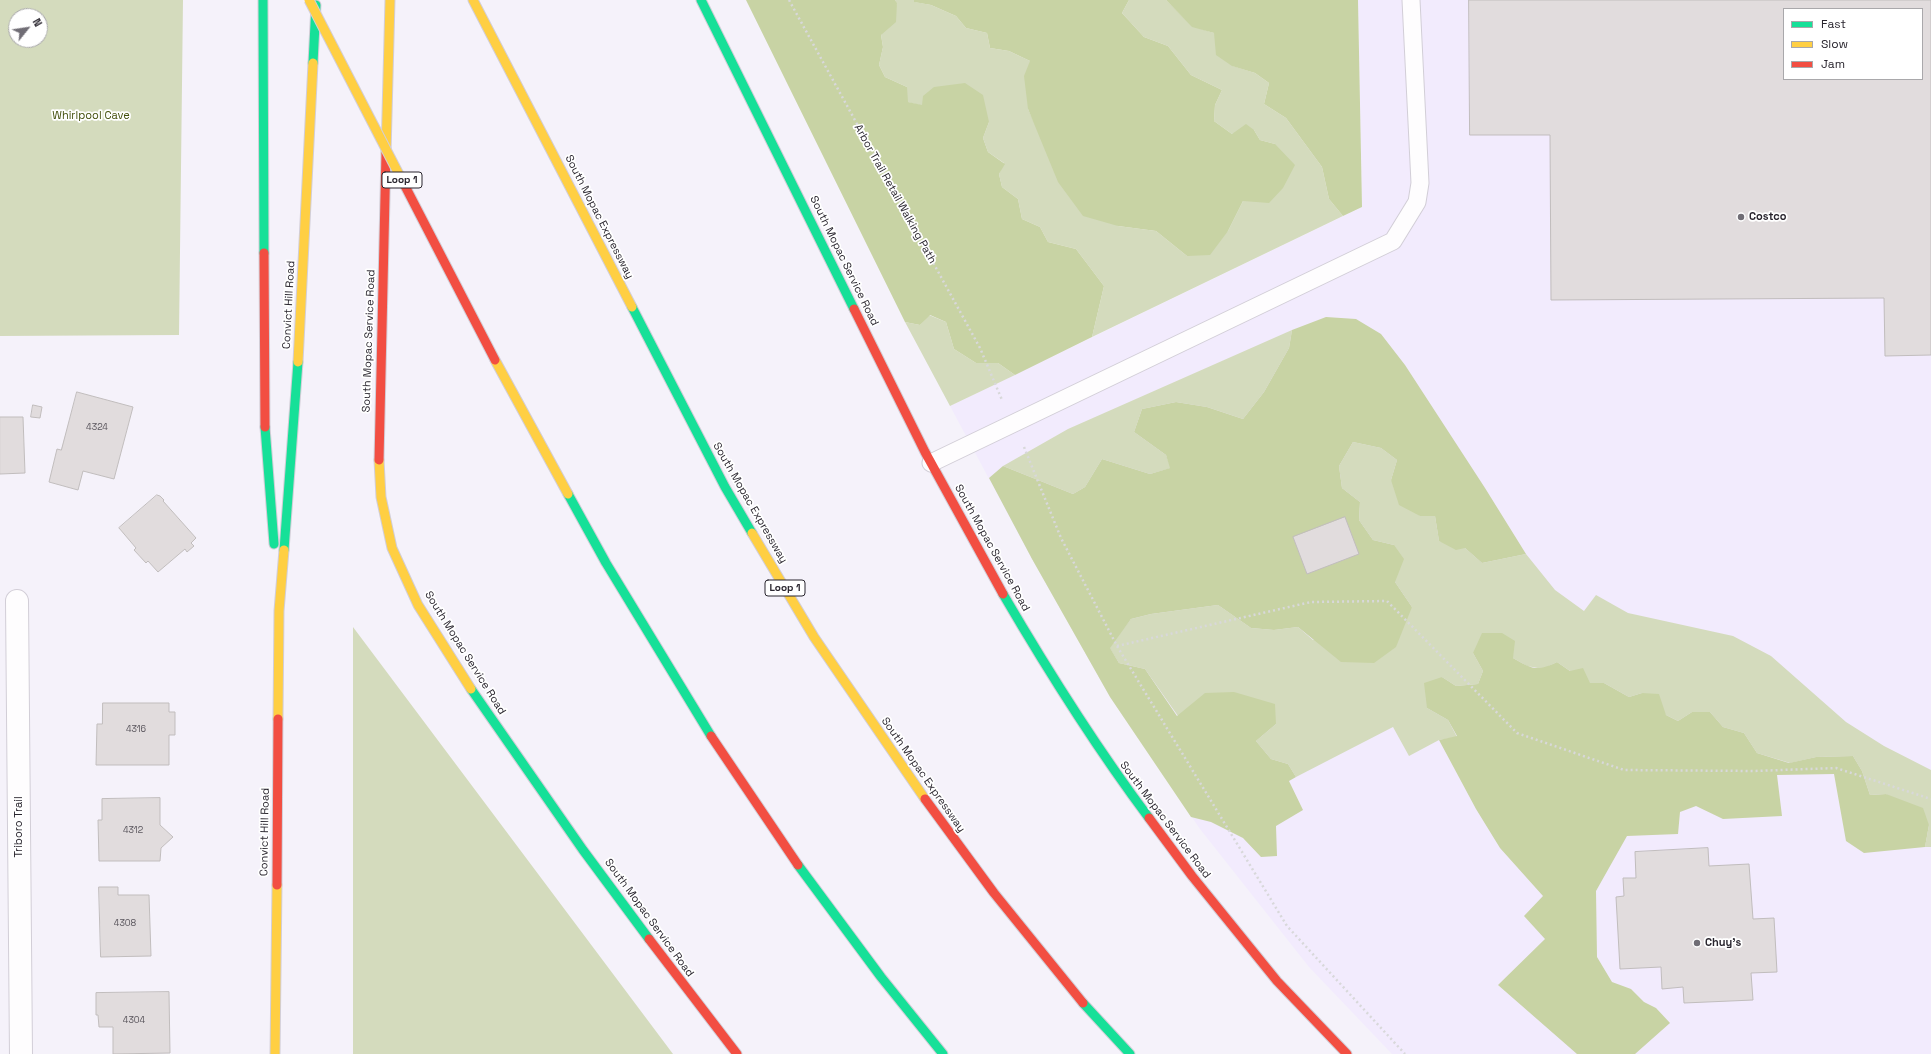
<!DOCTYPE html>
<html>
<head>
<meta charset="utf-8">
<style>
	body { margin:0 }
	#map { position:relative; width:1931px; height:1054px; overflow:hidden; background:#f5f2fa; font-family:"Space Grotesk",sans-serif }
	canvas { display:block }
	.legend { position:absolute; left:1783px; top:8px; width:140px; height:72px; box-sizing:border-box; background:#fff; border:1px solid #a9a8ab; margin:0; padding:5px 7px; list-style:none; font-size:12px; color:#29252e }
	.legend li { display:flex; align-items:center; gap:8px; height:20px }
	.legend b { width:20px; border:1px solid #a9a8ab }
	.north { position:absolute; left:8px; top:8px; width:40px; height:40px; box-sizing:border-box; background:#fff; border:1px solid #a9a8ab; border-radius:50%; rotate:60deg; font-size:11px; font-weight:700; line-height:16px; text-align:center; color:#29252e }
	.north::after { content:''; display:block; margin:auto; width:14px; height:18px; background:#706d75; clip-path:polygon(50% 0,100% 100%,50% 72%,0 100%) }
</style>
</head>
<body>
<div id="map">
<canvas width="1931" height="1054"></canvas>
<ul class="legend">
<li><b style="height:5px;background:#16e098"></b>Fast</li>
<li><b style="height:5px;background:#ffcf43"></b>Slow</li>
<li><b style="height:5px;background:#f24e42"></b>Jam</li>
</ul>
<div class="north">N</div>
</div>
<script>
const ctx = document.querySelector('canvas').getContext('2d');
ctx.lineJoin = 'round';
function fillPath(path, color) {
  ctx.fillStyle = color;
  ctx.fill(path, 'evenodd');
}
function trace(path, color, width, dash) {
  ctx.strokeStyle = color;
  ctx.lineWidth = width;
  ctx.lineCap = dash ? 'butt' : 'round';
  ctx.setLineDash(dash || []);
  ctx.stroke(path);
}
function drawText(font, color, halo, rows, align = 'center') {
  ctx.font = font + ' "Space Grotesk",sans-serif';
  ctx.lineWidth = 3.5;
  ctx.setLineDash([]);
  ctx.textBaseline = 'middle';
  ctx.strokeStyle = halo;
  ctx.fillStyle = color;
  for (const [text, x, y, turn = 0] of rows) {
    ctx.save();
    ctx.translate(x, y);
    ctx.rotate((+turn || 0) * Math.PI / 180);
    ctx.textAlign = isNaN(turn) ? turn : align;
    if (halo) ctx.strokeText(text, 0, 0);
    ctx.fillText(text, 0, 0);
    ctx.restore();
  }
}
fillPath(new Path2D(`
	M1358,0H1931V1054H1392L1309,967L1200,829L1110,697L1032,559L950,406L1362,207ZM1784,9H1922V79H1784Z`), '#f2ebfd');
fillPath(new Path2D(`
	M0,0H183L179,335L0,336ZM16,16H40V40H16Z
	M895,0H914L915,2L931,5L956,16L966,28L987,33L990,48L1009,51L1030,61L1028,109L1040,135L1118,226L1156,231L1187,256L1228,231L1243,201L1275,144L1260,140L1254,130L1232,134L1214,121L1215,105L1222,90L1191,75L1168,46L1144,37L1122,13L1129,0H1166L1192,26L1214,33L1233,66L1255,73L1269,83L1264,104L1286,118L1322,167L1329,199L1343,216L1092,337L1104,286L1076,249L1048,242L1040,227L1022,219L1018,199L1002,187L999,174L1004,163L988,152L983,138L989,122L907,102V87L885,77L879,65L883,47L881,35L897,4Z
	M929,315L946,322L954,349L976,363H998L1015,375L950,406L905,322L920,325Z
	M1292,330L1289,348L1264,392L1243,419L1207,407L1176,402L1142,409L1134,432L1166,455L1171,468L1150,474L1102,459L1085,487L1073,494L1003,466L1068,429Z
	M1353,442L1381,448L1397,460L1391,480L1420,516H1435L1439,541L1465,548L1482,563L1526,554L1555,590L1584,611L1596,595L1628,613L1733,636L1771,656L1846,722L1884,746L1931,770V847H1925L1929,825L1886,794L1870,795L1862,771L1853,756L1816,757L1790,763L1757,753L1744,733L1723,727L1710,712H1692L1678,721L1666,715L1642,693L1629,697L1604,683L1589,684L1557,662L1543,669L1527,666L1513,658L1473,653L1483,671L1478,684L1456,686L1442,677L1427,708L1448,720L1457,737L1439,740L1409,756L1393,727L1296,777L1288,764L1271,759L1256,741L1276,724L1178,716L1145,669L1119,663L1109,647L1131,619L1151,614L1218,605L1251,628L1274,630L1298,627L1313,640L1412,607L1395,582L1394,545L1373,540L1359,520L1360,502L1342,488L1339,466Z
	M353,627L673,1054H353Z`), '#d4dbbd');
fillPath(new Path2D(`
	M746,0H895L897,3L896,22L881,35L883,47L879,65L885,77L907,87L908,102L922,105L923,96L934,87L965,83L983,95L989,122L983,138L988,152L1005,164L999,174L1002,187L1018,199L1022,219L1040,227L1048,242L1076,249L1104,286L1092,337L1015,375L998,363H976L954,349L946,322L930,315L920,325L905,322Z
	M914,0H1129L1122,13L1144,37L1168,46L1191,75L1222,90L1215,105L1214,121L1232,134L1246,124L1254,130L1260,140L1275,144L1295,165L1283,188L1269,203L1243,201L1228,231L1210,255L1187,256L1156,231L1118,226L1083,216L1058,182L1028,109L1024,76L1030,61L1009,51L990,48L987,33L966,28L956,16L931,5L914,2Z
	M1166,0H1358L1362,207L1343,216L1329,199L1322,167L1286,118L1264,104L1269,83L1255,73L1232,66L1216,55L1214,33L1192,27Z
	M1326,317L1356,319L1381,334L1405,365L1485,488L1526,554L1482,563L1465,548L1456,550L1439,541L1435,516H1420L1399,505L1391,480L1397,460L1381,448L1353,442L1339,466L1342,488L1360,502L1359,520L1373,540L1394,545L1404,559L1395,582L1412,607L1396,647L1374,663L1341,662L1298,627L1274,630L1251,628L1218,605L1151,614L1131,619L1110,648L1119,663L1145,669L1177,716L1205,693L1234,692L1275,704L1276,724L1256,741L1271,759L1288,764L1296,777L1289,781L1303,810L1276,826L1277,856L1261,857L1243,838L1211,822L1191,817L1110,697L1032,559L989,478L1003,466L1073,494L1085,487L1102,459L1150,474L1170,468L1166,455L1134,432L1142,409L1176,402L1207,407L1243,419L1264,392L1289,348L1292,330Z
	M1482,633H1502L1515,641L1513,658C1532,669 1537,672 1557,662L1570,671L1583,668L1590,683H1604L1629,697L1642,693L1659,694L1666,715L1678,721L1692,712H1710L1723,727L1744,733L1757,753L1789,763L1816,757L1853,756L1862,771L1870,795L1886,794L1923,808L1929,825L1925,847L1864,853L1846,841L1834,774L1777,775L1782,816L1723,819L1696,806L1680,812L1678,834L1627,836L1596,891L1597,957L1612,982L1631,989L1644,1002L1656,1008L1670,1023L1635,1054H1577L1498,985L1545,939L1524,916L1543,896L1500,848L1476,809L1439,740L1457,736L1448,720L1427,708L1424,683L1442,677L1456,686L1478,684L1483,671L1473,653Z`), '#c8d3a4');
const building = new Path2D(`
	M1469,0H1931V355L1885,356L1884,298L1551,300L1550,135H1470ZM1784,9H1922V79H1784Z
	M77,392L133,407L114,479L83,471L78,490L49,482L57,449L61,450Z
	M33,405L42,407L40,418L31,417Z
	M0,417H23L25,473L0,474Z
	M157,495L160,496L164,500L163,501L196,538L191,543L194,546L187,552L185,549L158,572L148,561L146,563L134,550L136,548L119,528Z
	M1345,517L1359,554L1307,574L1293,537Z
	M103,703H169V712H175V735H169V765H96L97,724H102Z
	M160,798V825L173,837L161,848L160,861H99L98,820H102V799Z
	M1708,848L1709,866L1749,864L1753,919L1774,918L1777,972L1751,973L1753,1000L1684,1003L1683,987L1662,989L1661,967L1620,969L1616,897L1624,896L1623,878H1636L1635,852Z
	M99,887H118V895H149L151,956L101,957Z
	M169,992L170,1053L113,1054V1027H99L98,1015H96V993Z`);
fillPath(building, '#e1dcdd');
trace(building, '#c1bdbd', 1);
const lane = new Path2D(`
	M931,463L1393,241L1417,202L1420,183L1411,0`);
const street = new Path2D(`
	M17,601L21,1054`);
const fast = new Path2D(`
	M263,0L264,253
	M701,0L854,309
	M313,63L316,5
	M632,307L725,487L752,533
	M265,427L274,544
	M568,494L606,563L711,736
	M284,550L298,362
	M1003,594C1048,671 1095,746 1149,818
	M471,689L583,850L649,939
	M798,865L881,977L943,1054
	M1083,1003L1130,1054`);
const slow = new Path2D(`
	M473,0L632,307
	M386,153L390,0
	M495,360L568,494
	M298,362L313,63
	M379,460L381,497L392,548L418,605L471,689
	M752,533L814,637L925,799
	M278,719L279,611L284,550
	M275,1054L277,885`);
const jam = new Path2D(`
	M264,253L265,427
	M854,309L925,452L1003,594
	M379,460L386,153
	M711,736L798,865
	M925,799L994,893L1083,1003
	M1149,818L1192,876L1277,981L1347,1054
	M277,885L278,719
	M649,939L737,1054`);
trace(lane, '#d2ced7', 19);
trace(street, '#d2ced7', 24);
trace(fast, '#d2ced7', 11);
trace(slow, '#d2ced7', 11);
trace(jam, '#d2ced7', 11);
trace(new Path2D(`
	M789,0L980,348L1002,400
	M1024,447L1061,538L1117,646L1287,926L1405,1054
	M1117,646L1311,602L1387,601L1517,733L1624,770L1754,771L1836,768L1931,799`), '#d8d8da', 2.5, [2, 3]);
trace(lane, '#fefdfe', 17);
trace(street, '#fefdfe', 22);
trace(fast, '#16e098', 9);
trace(slow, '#ffcf43', 9);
trace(jam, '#f24e42', 9);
const slowBridge = new Path2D(`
	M309,0L405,186`);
const jamBridge = new Path2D(`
	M405,186L495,360`);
trace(slowBridge, '#d2ced7', 11, []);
trace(jamBridge, '#d2ced7', 11, []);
trace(slowBridge, '#ffcf43', 9);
trace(jamBridge, '#f24e42', 9);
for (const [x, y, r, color] of [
	[1741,217,4,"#706d75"],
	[1697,943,4,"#706d75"]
]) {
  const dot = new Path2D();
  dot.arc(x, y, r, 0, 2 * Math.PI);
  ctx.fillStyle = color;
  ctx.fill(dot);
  trace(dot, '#fff', 1.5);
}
drawText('9px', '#59555c', null, [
	["4324",97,428],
	["4316",136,730],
	["4312",133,831],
	["4308",125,924],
	["4304",134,1021]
]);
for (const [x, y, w] of [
	[402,180,40],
	[785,588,40]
]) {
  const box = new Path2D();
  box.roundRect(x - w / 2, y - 8, w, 16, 3);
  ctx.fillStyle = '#fff';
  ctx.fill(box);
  trace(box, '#29252e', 1);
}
drawText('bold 10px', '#29252e', null, [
	["Loop 1",402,180],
	["Loop 1",785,588]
]);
drawText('11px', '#43500c', '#fff', [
	["Whirlpool Cave",91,116]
]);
drawText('11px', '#29252e', '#fff', [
	["Arbor Trail Retail Walking Path",895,194,61],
	["South Mopac Expressway",599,217,63],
	["South Mopac Service Road",844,261,64],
	["Convict Hill Road",289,305,-87],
	["South Mopac Service Road",369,341,-88],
	["South Mopac Expressway",750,503,60],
	["South Mopac Service Road",992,548,61],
	["South Mopac Service Road",465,653,58],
	["South Mopac Expressway",923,775,55],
	["South Mopac Service Road",1165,820,53],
	["Triboro Trail",19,827,-90],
	["Convict Hill Road",265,832,-89],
	["South Mopac Service Road",649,918,54]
]);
drawText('bold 11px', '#29252e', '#fff', [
	["Costco",1749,217],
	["Chuy's",1705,943]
], 'left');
</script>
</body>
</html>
